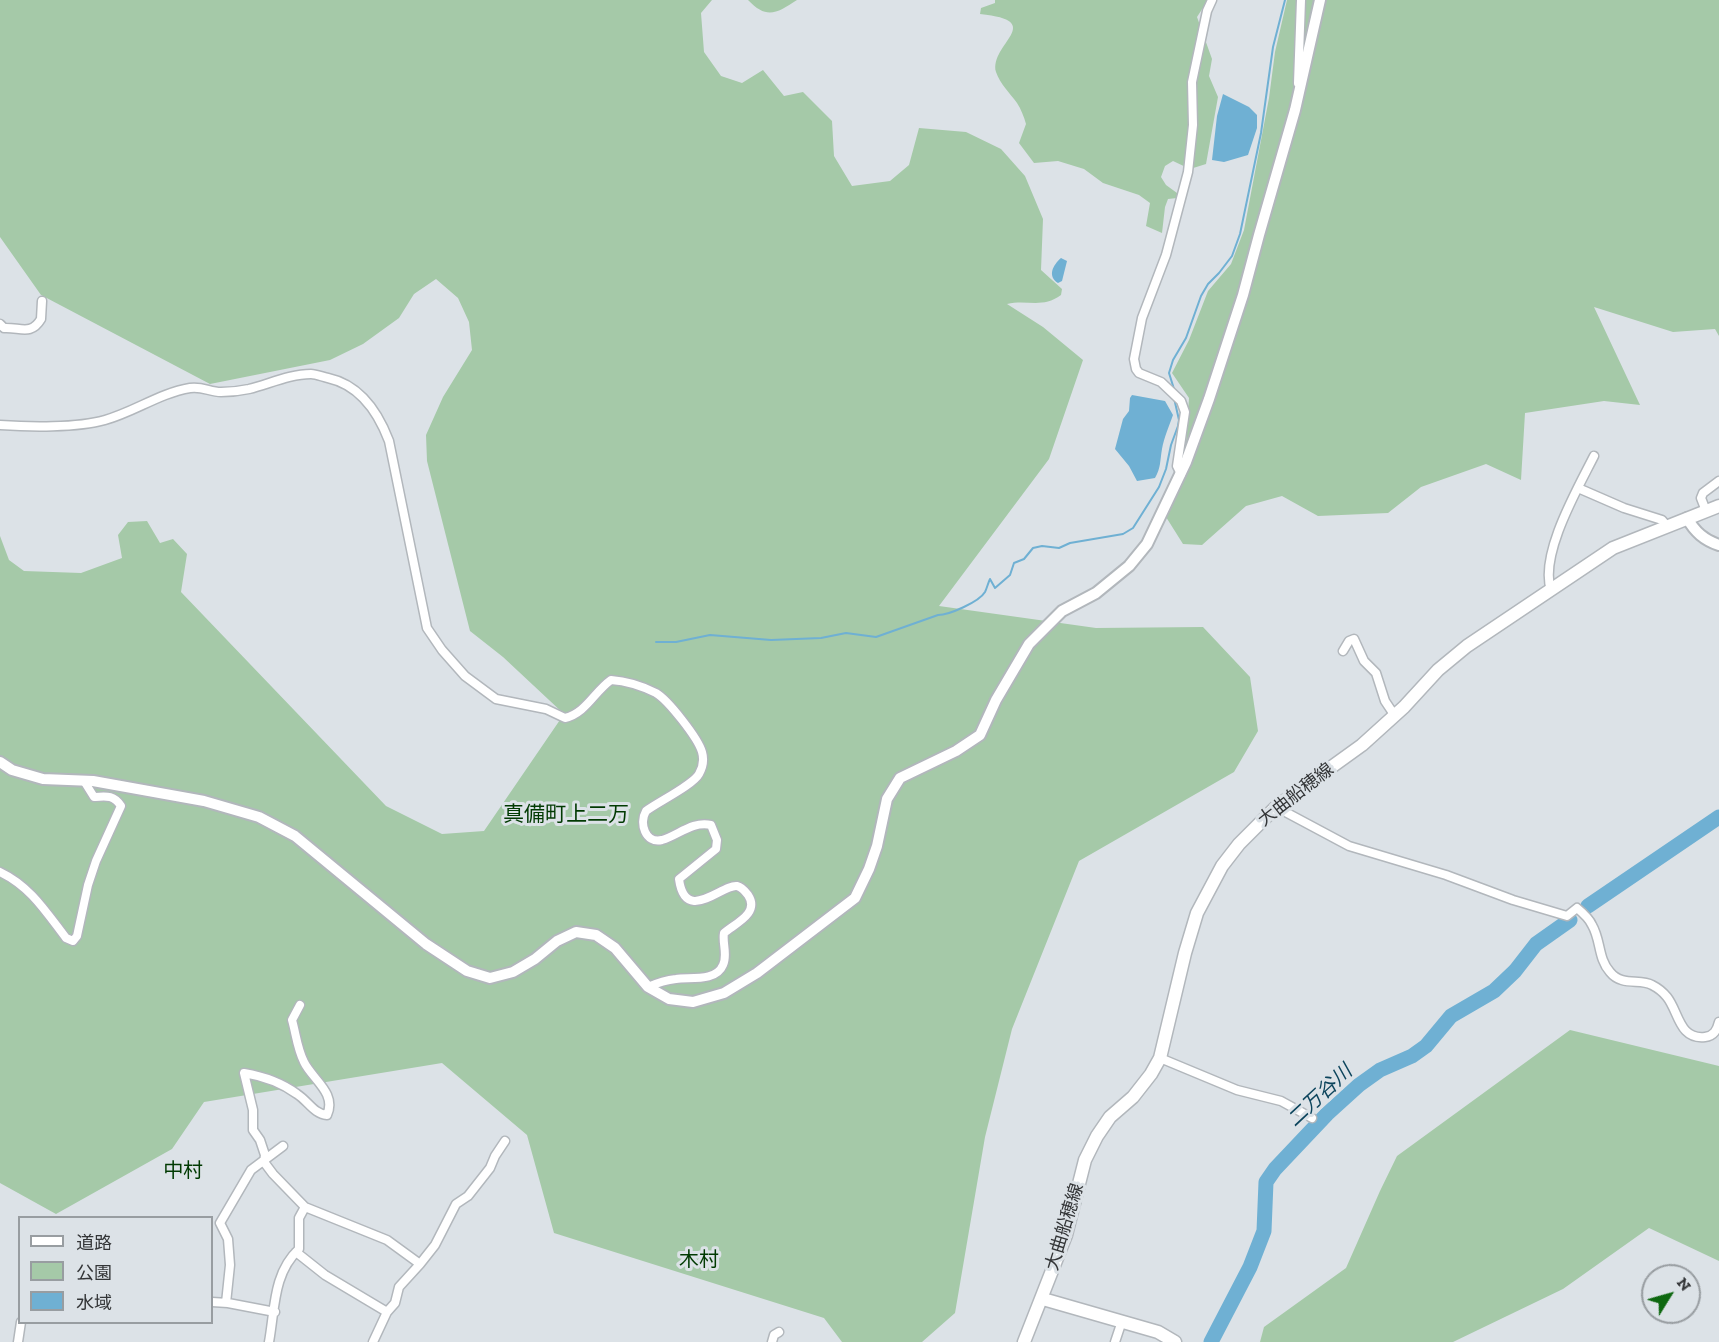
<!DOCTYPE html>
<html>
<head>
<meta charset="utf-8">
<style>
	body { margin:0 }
	#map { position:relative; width:1719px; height:1342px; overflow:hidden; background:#dce2e7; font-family:"Zilla Slab","Noto Sans JP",serif }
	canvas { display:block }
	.legend { position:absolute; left:18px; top:1216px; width:195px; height:108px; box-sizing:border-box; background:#dce2e7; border:2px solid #989da1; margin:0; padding:8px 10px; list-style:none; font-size:18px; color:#333537 }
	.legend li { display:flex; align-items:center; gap:12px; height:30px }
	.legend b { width:30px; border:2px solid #989da1 }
	.north { position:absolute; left:1641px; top:1264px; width:60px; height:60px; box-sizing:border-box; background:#dce2e7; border:2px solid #989da1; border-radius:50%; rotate:53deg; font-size:16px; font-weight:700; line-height:24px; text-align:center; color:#333537 }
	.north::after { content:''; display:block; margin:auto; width:21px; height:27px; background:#0e6810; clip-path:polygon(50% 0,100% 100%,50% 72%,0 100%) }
</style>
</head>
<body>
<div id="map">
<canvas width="1719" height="1342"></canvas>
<ul class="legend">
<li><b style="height:8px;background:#fff"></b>道路</li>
<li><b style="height:16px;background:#a5c9a8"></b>公園</li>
<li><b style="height:16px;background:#6fb0d3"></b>水域</li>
</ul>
<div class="north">N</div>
</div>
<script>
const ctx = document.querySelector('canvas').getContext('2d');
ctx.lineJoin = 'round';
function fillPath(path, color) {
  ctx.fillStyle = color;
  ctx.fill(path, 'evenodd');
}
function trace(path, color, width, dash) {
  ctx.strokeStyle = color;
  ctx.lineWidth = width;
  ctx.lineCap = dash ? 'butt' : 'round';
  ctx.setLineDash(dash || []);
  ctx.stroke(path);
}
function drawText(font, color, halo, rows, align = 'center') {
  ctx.font = font + ' "Zilla Slab","Noto Sans JP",serif';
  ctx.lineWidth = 6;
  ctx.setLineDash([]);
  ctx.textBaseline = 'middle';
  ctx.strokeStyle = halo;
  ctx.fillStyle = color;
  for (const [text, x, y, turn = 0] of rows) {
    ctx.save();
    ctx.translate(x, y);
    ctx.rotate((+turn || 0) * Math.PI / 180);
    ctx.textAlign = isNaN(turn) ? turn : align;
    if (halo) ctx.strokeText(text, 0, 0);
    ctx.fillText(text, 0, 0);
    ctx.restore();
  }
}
fillPath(new Path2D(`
	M0,0H712L701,13L704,52L721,76L742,83L763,70L784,96L803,92L832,121L834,156L852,186L890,181L909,165L919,128L966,132L1001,149L1025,176L1043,219L1041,270L1062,289L1061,295C1042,309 1027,299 1007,304L1043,327L1083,360L1049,459L939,606L1096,628L1203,627L1250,677L1258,731L1234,772L1079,861L1012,1029L985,1137L955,1313L922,1342H842L824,1318L554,1233L527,1135L442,1063L204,1102L172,1149L56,1214L0,1183V536L9,560L24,571L81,573L122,558L118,535L128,522L147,521L160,543L173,539L187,554L181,592L386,806L442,834L484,831L564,714L503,657L470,631L427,461L426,435L443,397L472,350L469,322L458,298L436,279L414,294L399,318L363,344L330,360L210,384L41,295L0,237Z
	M748,0H797C777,13 767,20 748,0Z
	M995,0H1208L1197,17L1212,59L1209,76L1218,97L1206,164L1190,169L1173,161L1165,166L1161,177L1166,185L1177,193V198L1168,199L1165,207L1162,233L1146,226L1150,203L1139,195L1103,183L1084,169L1058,161L1034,163L1019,143L1026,124C1024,117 1021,109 1017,103C1010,93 1000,84 996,72C989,44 1048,21 980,14L981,8L995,3Z
	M1287,0H1719V336L1715,329L1673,332L1594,307L1640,405L1604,401L1525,413L1521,480L1486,464L1421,487L1388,513L1318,516L1282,496L1246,506L1202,545L1183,544L1166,517L1185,457L1189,398L1172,373L1189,340L1208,291L1231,264L1244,230L1269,98L1275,52Z
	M1570,1030L1719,1066V1261L1649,1228L1563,1289L1453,1342H1260L1264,1327L1346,1268L1380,1191L1397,1156Z`), '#a5c9a8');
fillPath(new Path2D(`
	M1223,94L1249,107L1257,115V128L1248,155L1224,162L1212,160L1217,116Z
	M1061,258L1067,261L1062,281L1058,283C1047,276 1053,265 1061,258Z
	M1132,395L1165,401L1173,415C1169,426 1164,438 1162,449C1160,460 1161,468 1155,478L1137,481L1129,466L1115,449L1123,419L1129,411L1130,398Z`), '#6fb0d3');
trace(new Path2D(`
	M1174,389L1169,373L1173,360L1186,338L1201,296L1208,284L1219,273L1232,256L1240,234L1261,133L1273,47L1285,0
	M656,642H676L710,635L771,640L821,638L846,633L876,637L938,615C949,615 979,602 985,592C987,588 988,583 990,579L995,588L1010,575L1014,563L1024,559L1033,548L1042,546L1059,548L1070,543L1123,534L1133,528L1159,487L1166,469L1171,445L1178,426L1179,420L1174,398`), '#6fb0d3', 2);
trace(new Path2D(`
	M1588,906L1719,817
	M1211,1342L1250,1267L1264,1231L1266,1182L1275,1169L1327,1114L1359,1085L1380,1070L1412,1056L1426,1046L1451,1016L1494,991L1515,971L1536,944L1570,920`), '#6fb0d3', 15);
const minor = new Path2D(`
	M1298,83L1301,0
	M0,324L4,328C20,327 31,336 41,319L42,301
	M0,425C29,427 77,428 105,420C134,412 160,393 190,388C202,386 210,392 221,392C230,392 240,391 249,389C269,384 290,374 311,374C316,374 323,377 328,378C360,385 378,412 389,441L427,628L442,650L465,676L496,699L546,709L565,718C586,713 594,692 611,680C626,681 642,686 656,693C668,700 698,738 702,752C704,759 703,767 699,774C693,785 658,802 646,811C639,823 645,844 662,840C679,835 692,821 711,825L717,840L716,849L679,879C685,925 722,884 737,886C742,887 745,891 748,895C760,913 736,923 724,933C722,943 728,955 723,965C716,982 690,977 676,979C666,980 657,983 648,987
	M1181,474L1177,466L1185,412L1181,401L1161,382L1139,373L1136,369L1134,359L1142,318L1166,255L1188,172L1193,125L1192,82L1207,11L1212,0
	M1578,488L1624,508L1662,520L1667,526
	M1706,511L1701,498L1703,493L1719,481
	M1551,590C1539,555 1578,488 1594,456
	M1343,651L1349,641L1354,639L1364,661L1376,673L1385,701L1395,716
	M1276,807L1349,846L1446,875L1513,900L1567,916L1577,908C1583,913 1589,918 1592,925C1601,940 1598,959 1610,972C1622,987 1640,978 1652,985C1658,988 1663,992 1667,997C1679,1012 1679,1040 1705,1037C1714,1036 1717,1030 1719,1022
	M0,872C30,886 46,912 66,938L73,941L77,936L88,885L96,861L121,806C114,795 107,796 94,797L84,781
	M300,1005L292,1020C296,1034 297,1048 304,1062C312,1079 337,1093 327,1115C314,1114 308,1101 297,1094C282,1083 262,1076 244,1073L253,1110V1130L260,1140L265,1155L264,1162L273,1174L305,1207
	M1160,1058L1237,1090L1281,1101L1312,1118
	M296,1252L325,1275L387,1312
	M420,1264L435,1245L456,1204L468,1196L490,1168L495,1156L505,1141
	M212,1302L228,1303L275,1312
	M226,1303L230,1265L228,1239L220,1223L251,1170L283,1146
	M18,1342L21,1322
	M269,1342C275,1309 273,1273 299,1249V1218L305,1207L387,1240L420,1264L399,1287L395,1303L387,1312L373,1342
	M772,1342L774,1335L779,1332
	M1115,1342L1122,1321`);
const tertiary = new Path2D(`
	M1687,518C1695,532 1704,540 1719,545
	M0,762L12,770L43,779L93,781L204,801L259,817L295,836L426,944L467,971L490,978L513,972L535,959L557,941L576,932L596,935L615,948L648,987L669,999L693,1002L724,993L757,973L855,898L869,869L877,846L887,799L900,778L956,751L980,735L996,700L1029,644L1062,611L1096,593L1129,566L1147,544L1186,462L1209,399L1243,295L1259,235L1295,110L1320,0`);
const secondary = new Path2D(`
	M1043,1299L1158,1332L1175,1342
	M1024,1342L1066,1235L1085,1160L1097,1136L1110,1117L1133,1097L1151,1074L1160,1058L1185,953L1197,913L1222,866L1239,844L1276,807L1362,745L1404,707L1438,670L1467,646L1613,548L1719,506`);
trace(minor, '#b2b7bc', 11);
trace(tertiary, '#b2b7bc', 14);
trace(secondary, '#b2b7bc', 15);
trace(minor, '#fff', 8);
trace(tertiary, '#fff', 10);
trace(secondary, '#fff', 12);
drawText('18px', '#333537', '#dce2e7', [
	["大曲船穂線",1296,795,-38],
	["大曲船穂線",1065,1227,-73]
]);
drawText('italic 20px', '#0d455d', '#dce2e7', [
	["二万谷川",1320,1096,-43]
]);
drawText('20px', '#013a02', '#dce2e7', [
	["中村",183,1171],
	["木村",699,1260]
]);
drawText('21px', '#013a02', '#dce2e7', [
	["真備町上二万",566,815]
]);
</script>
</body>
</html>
